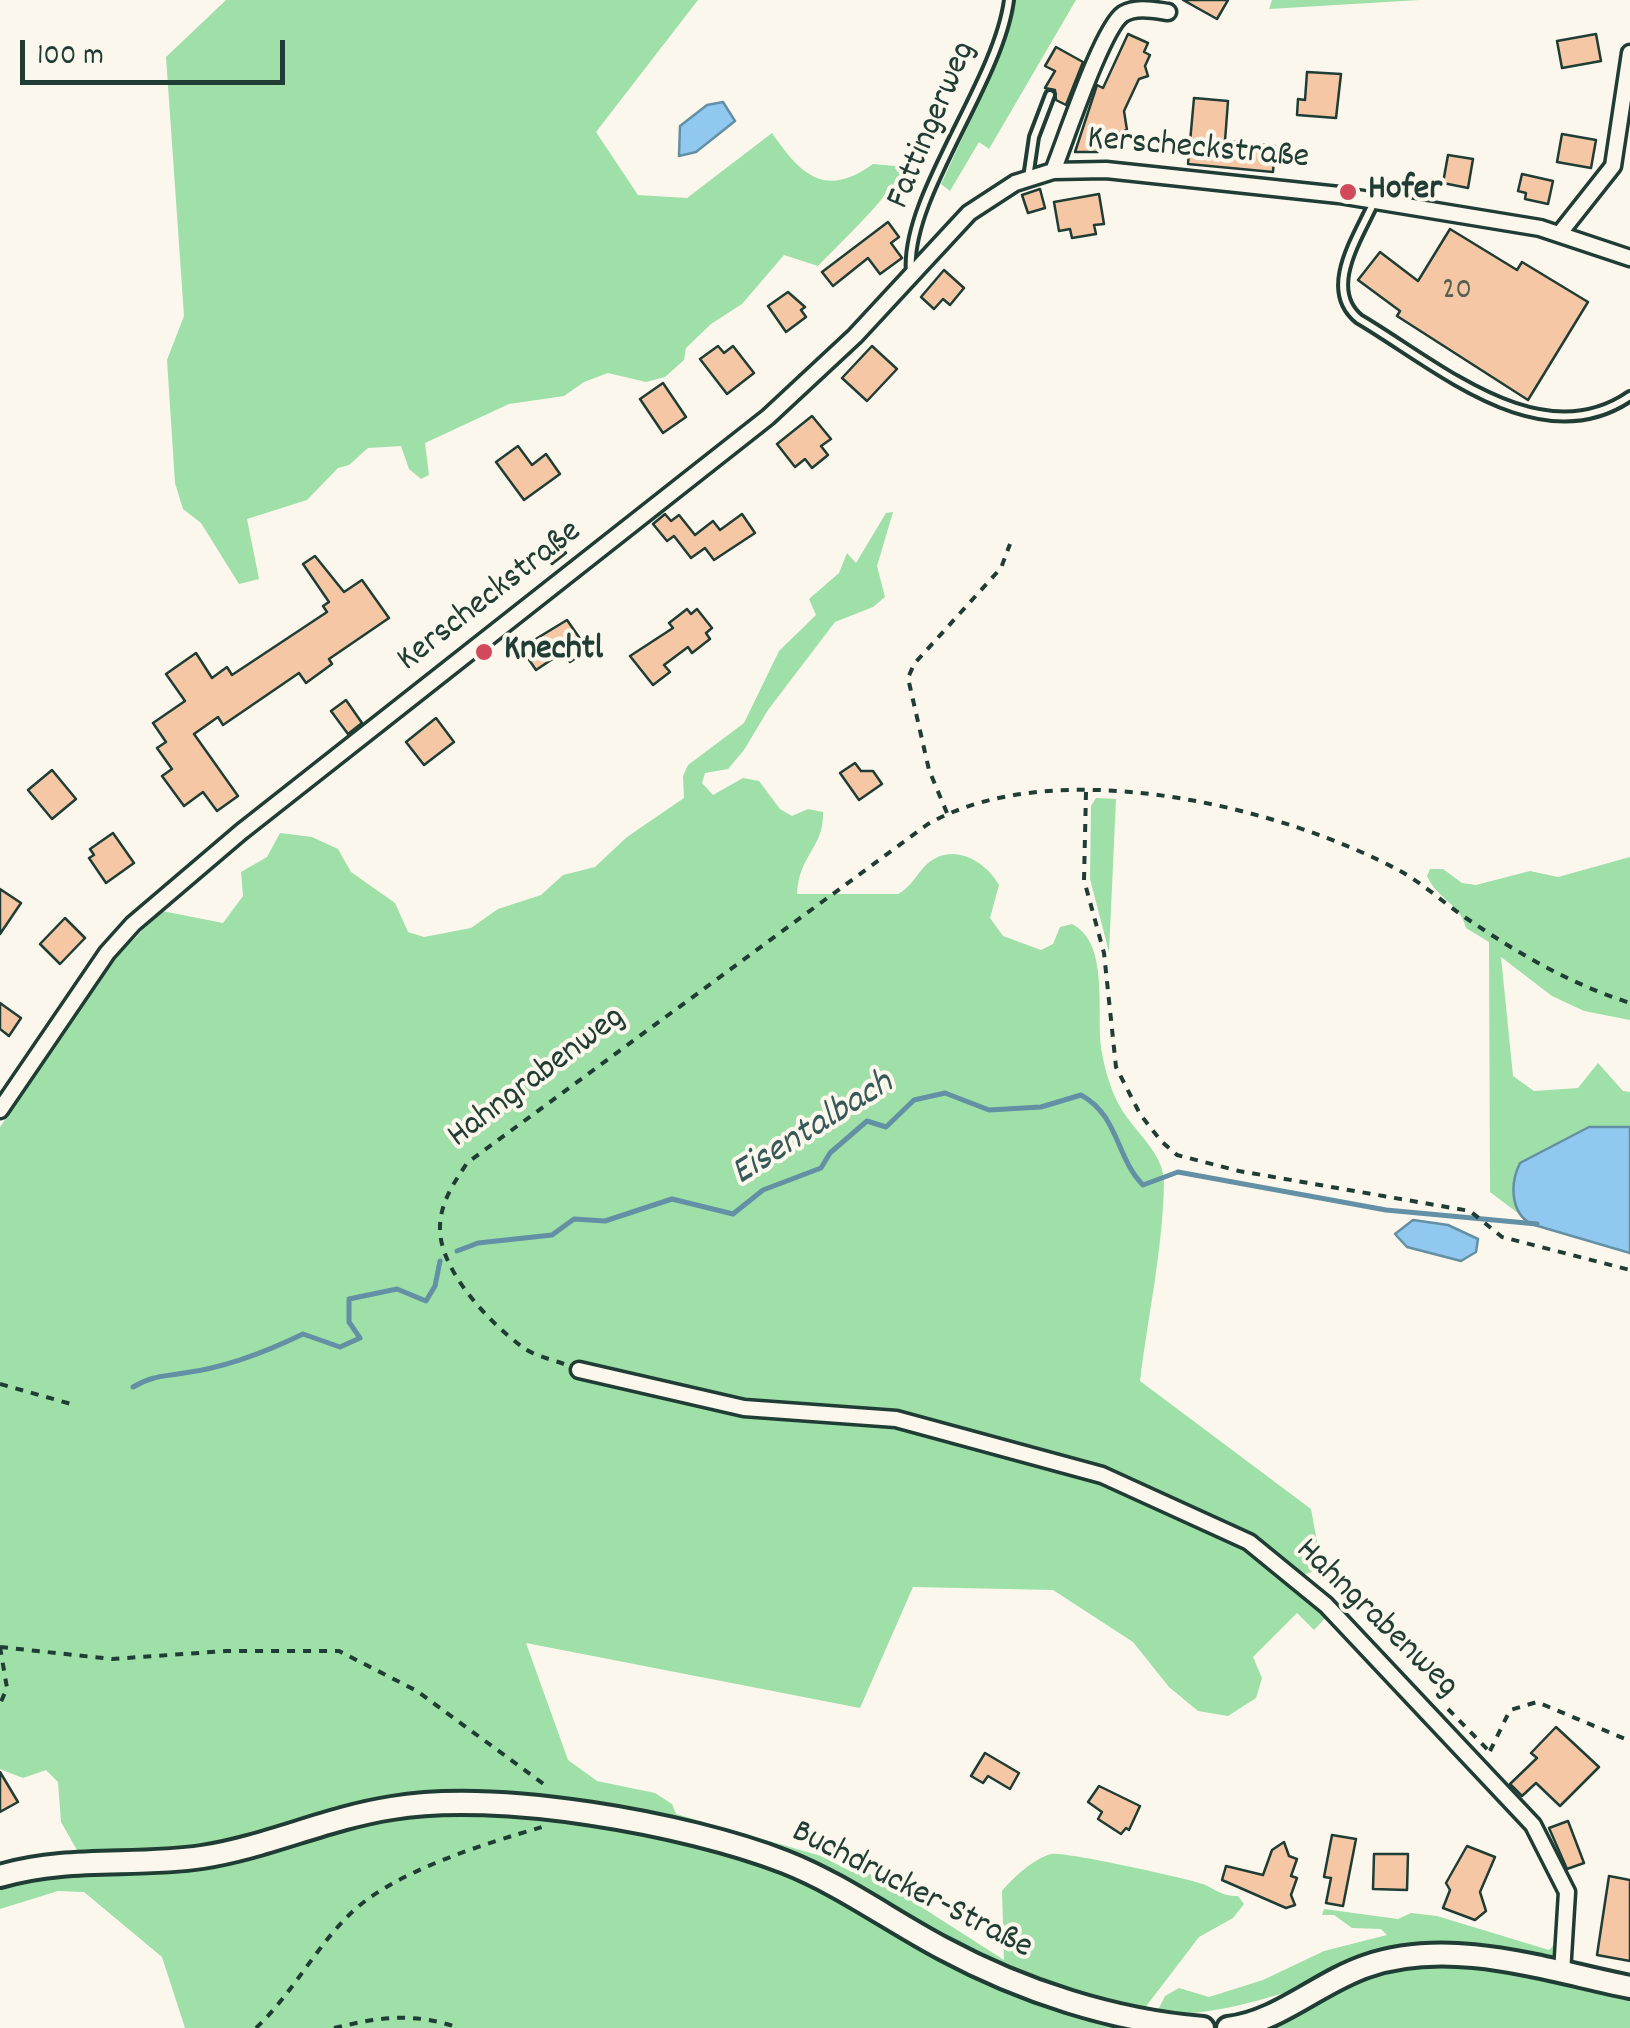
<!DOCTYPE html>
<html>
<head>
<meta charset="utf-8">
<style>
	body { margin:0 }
	#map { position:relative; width:1630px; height:2028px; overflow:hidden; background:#fbf7ec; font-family:Dekko,sans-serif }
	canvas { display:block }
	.scale { position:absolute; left:20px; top:40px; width:265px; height:45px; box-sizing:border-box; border:5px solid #1f3d34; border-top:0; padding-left:12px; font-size:30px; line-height:35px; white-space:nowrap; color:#1f3d34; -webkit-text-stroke:8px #fbf7ec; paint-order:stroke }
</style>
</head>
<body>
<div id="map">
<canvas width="1630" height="2028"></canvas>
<div class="scale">100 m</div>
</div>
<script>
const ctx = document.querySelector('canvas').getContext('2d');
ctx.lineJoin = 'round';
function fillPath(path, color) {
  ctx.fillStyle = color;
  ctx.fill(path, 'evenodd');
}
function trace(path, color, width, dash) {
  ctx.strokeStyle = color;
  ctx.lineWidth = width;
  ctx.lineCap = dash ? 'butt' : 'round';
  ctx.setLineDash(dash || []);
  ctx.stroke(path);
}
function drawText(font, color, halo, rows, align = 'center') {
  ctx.font = font + ' Dekko,sans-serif';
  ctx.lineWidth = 8;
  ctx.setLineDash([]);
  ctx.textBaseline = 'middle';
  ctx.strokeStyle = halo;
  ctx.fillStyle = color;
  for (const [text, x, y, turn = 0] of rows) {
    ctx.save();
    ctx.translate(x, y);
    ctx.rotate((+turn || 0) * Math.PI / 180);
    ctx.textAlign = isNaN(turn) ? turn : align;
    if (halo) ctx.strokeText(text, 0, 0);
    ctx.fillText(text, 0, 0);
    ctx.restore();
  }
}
fillPath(new Path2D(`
	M226,0H698L596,132L638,195L687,198L772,133C801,175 825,199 873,164L906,167C879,207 851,232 818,266L784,255L742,304L711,324L686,348L684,360L665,377L646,382L608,373L584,382L564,396L509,404L425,443L429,475L421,479L409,469L401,446L368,448L349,465L338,468L307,500L247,519L259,579L239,584L201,523L183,509L175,483L167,360L184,316L166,57Z
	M1014,0H1076L989,149L979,142L950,191L941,184L997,63Z
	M1272,0H1420L1269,9Z
	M893,512L877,566L885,597L873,607L835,622L768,710L744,750L728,769L705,773L702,783L713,795L743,778L759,781L780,809L792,816L808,809L823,812C824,848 799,854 797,894H898C911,887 916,875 926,865C951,841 985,860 999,885L990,918L1003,936L1041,950L1053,944L1060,927L1072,924C1111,944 1095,1015 1102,1053C1105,1071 1112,1094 1122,1110C1136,1133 1164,1154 1164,1182C1163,1248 1148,1316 1140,1381L1311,1509L1319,1553L1315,1571L1288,1579L1329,1614L1314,1630L1297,1613L1253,1657L1262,1678L1256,1698L1228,1716L1198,1711L1169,1687L1133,1642L1053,1590L913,1587L860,1708L526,1643L568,1760L597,1781L655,1793L672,1804L676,1814L821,1856L852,1872L862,1869L1004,1960L1002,1891C1014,1877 1033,1859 1051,1854C1063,1851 1185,1878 1203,1884C1217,1890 1221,1896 1238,1896L1244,1904L1233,1918L1199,1937L1144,2009L1026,1979L945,1940L819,1868L496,1796L214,1847L78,1852L61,1822L58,1782L46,1770L23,1778L0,1769V1127L114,959L162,911L223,923L243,896L241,872L267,857L280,833L312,837L338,849L351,872L395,903L408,932L424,937L471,928L498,909L541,895L563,875L595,867L627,837L684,798L683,776L688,765L744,723L779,651L816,615L809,599L839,573L847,553L856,563L886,513Z
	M1096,798L1116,799L1109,952L1090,879L1091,806Z
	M1630,857V1020L1584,1011L1552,996L1501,957L1513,1076L1534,1091L1578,1088L1598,1063L1623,1091L1630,1092V1127H1588L1520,1163L1513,1192L1519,1214L1490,1192L1489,942L1466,928C1460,903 1437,899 1427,876L1430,869H1443L1462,883L1476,885L1530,871L1558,877Z
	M433,1809L585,1820L738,1853L784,1868L938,1953L1159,2028H185L162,1957L84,1892L58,1891L0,1909V1883Z
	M1324,1909L1398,1919L1411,1913L1437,1916L1549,1950L1563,1935L1559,1952L1548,1959C1519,1956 1443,1942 1419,1949C1358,1965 1213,2028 1158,2010L1165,1996L1179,1988L1209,1997L1263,1980L1324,1951L1387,1935L1381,1929L1352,1928L1334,1915H1322Z
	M1466,1962L1630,1993V2028H1258L1356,1977L1388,1967Z`), '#9fdfa8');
const water = new Path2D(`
	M723,102L735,121L696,152L679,156L680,126L707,105Z
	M1589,1127H1630V1253L1531,1224C1510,1212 1510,1183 1520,1163Z
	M1413,1220L1448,1225L1478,1239L1476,1252L1461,1261L1407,1247L1395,1234Z`);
fillPath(water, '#91c8ef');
trace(water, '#6390a4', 2.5);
trace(new Path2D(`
	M457,1251L478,1243L552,1235L574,1219L605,1221L672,1199L733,1214L763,1190L821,1168L830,1153L867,1121L886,1127L914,1100L945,1093L989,1110L1041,1107L1081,1095C1119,1116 1115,1156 1143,1185L1178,1172L1386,1210L1537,1224
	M133,1387C155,1375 161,1377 184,1373C224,1368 268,1351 303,1334L340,1347L360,1338L349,1322V1299L397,1289L426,1301L435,1286L440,1261`), '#6390a4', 5);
const building = new Path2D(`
	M1183,0H1228L1217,19Z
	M1128,34L1148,43L1144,52L1150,55L1145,66L1148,76L1139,79L1124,111L1127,130L1118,133L1113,145L1103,141L1098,152H1075L1097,85L1103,88Z
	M1596,34L1601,61L1562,68L1557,41Z
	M1056,47L1083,62L1066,105L1056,100L1055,90L1045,88L1055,71L1045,66Z
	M1307,72L1341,74L1336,118L1297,115L1298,99L1305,100Z
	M1194,98L1228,101L1225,141L1275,146L1273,172L1188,164Z
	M1562,134L1596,140L1591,168L1557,162Z
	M1448,155L1473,159L1468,188L1443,183Z
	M1522,174L1553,181L1548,204L1525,199L1526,193L1518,191Z
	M1040,189L1045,208L1028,213L1022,195Z
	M1099,194L1104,224L1094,225L1096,234L1072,238L1070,229L1059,231L1054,202Z
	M888,222L899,237L891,243L902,258L880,274L868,258L833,286L822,272Z
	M1450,229L1517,270L1522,262L1588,302L1528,400L1397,316L1400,311L1358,280L1380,252L1418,281Z
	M944,270L964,288L950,305L943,299L934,309L921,297Z
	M788,292L805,307L801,310L806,317L786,332L768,306Z
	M718,346L724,353L733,346L754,373L727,394L700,359Z
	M872,346L897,369L867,401L842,378Z
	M663,383L686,417L663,433L640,399Z
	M812,416L831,439L821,446L828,455L812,468L805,459L795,467L777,444Z
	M518,446L532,465L546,454L560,474L524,500L496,462Z
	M665,514L671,521L679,515L695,535L713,521L720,530L742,514L755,533L714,560L705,548L691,558L674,536L667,541L653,524Z
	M554,537L566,553L552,564L540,548Z
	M315,556L344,592L362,580L389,618L329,659L332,664L306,683L299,673L223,725L218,717L194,734L238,796L217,811L203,792L184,806L162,776L172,769L157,748L166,742L153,723L185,701L166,674L196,653L212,678L227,667L232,675L327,612L323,606L329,602L303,564Z
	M687,609L691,614L697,609L712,628L706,633L710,639L692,653L688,647L664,665L670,672L653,685L630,656L673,628L669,623Z
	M567,620L588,650L570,662L563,652L536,670L521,648Z
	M346,700L362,723L348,734L331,711Z
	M436,718L454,742L424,765L406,742Z
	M855,763L861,771H873L882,784L859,800L840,773Z
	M52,770L76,799L52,819L28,790Z
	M113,833L134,863L106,883L89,858L94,855L90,849Z
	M0,889L21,903L0,934Z
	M65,918L85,938L60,964L40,944Z
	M0,1003L21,1018L9,1036L0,1029Z
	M1556,1727L1599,1767L1560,1806L1536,1783L1522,1796L1510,1784L1537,1758L1531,1753Z
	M985,1753L1019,1773L1010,1789L988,1776L983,1783L971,1776Z
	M0,1772L18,1802L0,1812Z
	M1099,1786L1140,1806L1129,1830L1126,1828L1121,1834L1098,1819L1102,1812L1088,1802Z
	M1568,1821L1584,1863L1567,1869L1549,1828Z
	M1332,1835L1356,1839L1343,1906L1326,1903L1331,1878L1324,1877Z
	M1284,1842L1289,1856L1297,1859L1291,1876L1297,1878L1291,1895L1295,1905L1286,1908L1222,1880L1226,1866L1263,1875L1272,1850Z
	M1467,1846L1495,1857L1480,1892L1486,1911L1475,1920L1443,1908L1450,1890L1446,1883Z
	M1374,1854H1408L1407,1890L1373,1889Z
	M1609,1876L1630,1880V1961L1597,1955Z`);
fillPath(building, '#f6c7a5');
trace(building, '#1f3d34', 2.5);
const lane = new Path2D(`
	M1028,178L1034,137L1050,95
	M1374,202C1359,236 1322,289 1359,319C1437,365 1540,458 1630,396
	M911,273C904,198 998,84 1009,0`);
const street = new Path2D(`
	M1053,171C1065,142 1102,28 1123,14C1136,6 1154,10 1168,12
	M1560,233L1613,166L1630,53
	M0,1110L107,953L133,924L241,832L768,417L855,336L969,213L1015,183L1053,171L1106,170L1339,195L1540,228L1630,258
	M579,1370L744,1408L896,1419L1102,1475L1249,1542L1326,1605L1533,1825L1567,1892L1562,1973`);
const secondary = new Path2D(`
	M0,1876C68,1856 134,1867 202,1857C267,1847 327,1818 392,1808C497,1790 685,1823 785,1862C841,1884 891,1921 944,1949C1022,1991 1114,2021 1203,2028
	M1228,2028C1279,2022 1319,1982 1367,1966C1451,1937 1546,1970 1630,1987`);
trace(lane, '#1f3d34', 14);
trace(street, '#1f3d34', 21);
trace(secondary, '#1f3d34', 28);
trace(new Path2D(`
	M1086,792L1084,880L1104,953L1116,1067L1140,1114L1161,1141L1177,1155L1239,1171L1470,1211L1502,1237L1630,1270
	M947,813L929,770L908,678L914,664L1001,568L1010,544
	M564,1364C550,1359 532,1355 521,1346C489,1322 438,1269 440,1226C441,1201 454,1183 467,1163L928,824C1055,752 1281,806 1402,872C1423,884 1443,902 1463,916C1519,954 1566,982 1630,1003
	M0,1384L71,1404
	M0,1647L112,1659L226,1651H339L417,1691L549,1788
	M0,1647L7,1688L0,1704
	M1448,1709L1490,1752
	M1490,1751L1510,1710L1537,1702L1630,1741
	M256,2028C292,1994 314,1950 348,1916C391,1872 484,1844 542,1827
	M334,2028C380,2017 414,2012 459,2028`), '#1f3d34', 4, [8, 8]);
trace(lane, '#fbf7ec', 6);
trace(street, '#fbf7ec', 14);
trace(secondary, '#fbf7ec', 20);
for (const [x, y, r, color] of [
	[1348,192,10,"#d1495b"],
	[484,652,10,"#d1495b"]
]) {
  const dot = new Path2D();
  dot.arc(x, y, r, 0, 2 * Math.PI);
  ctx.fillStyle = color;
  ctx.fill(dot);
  trace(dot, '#fbf7ec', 4);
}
drawText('30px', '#556050', null, [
	["20",1457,293]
]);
drawText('35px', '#1f3d34', '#fbf7ec', [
	["Fattingerweg",934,126,-67],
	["Kerscheckstraße",1198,151,5],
	["Kerscheckstraße",491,598,-38],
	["Hahngrabenweg",538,1079,-37],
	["Hahngrabenweg",1375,1620,44],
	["Buchdrucker-Straße",911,1892,27]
]);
drawText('bold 35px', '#1f3d34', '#fbf7ec', [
	["Hofer",1368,192],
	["Knechtl",504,652]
], 'left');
drawText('italic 38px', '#365959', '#fbf7ec', [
	["Eisentalbach",814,1131,-32]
]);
</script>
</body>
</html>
